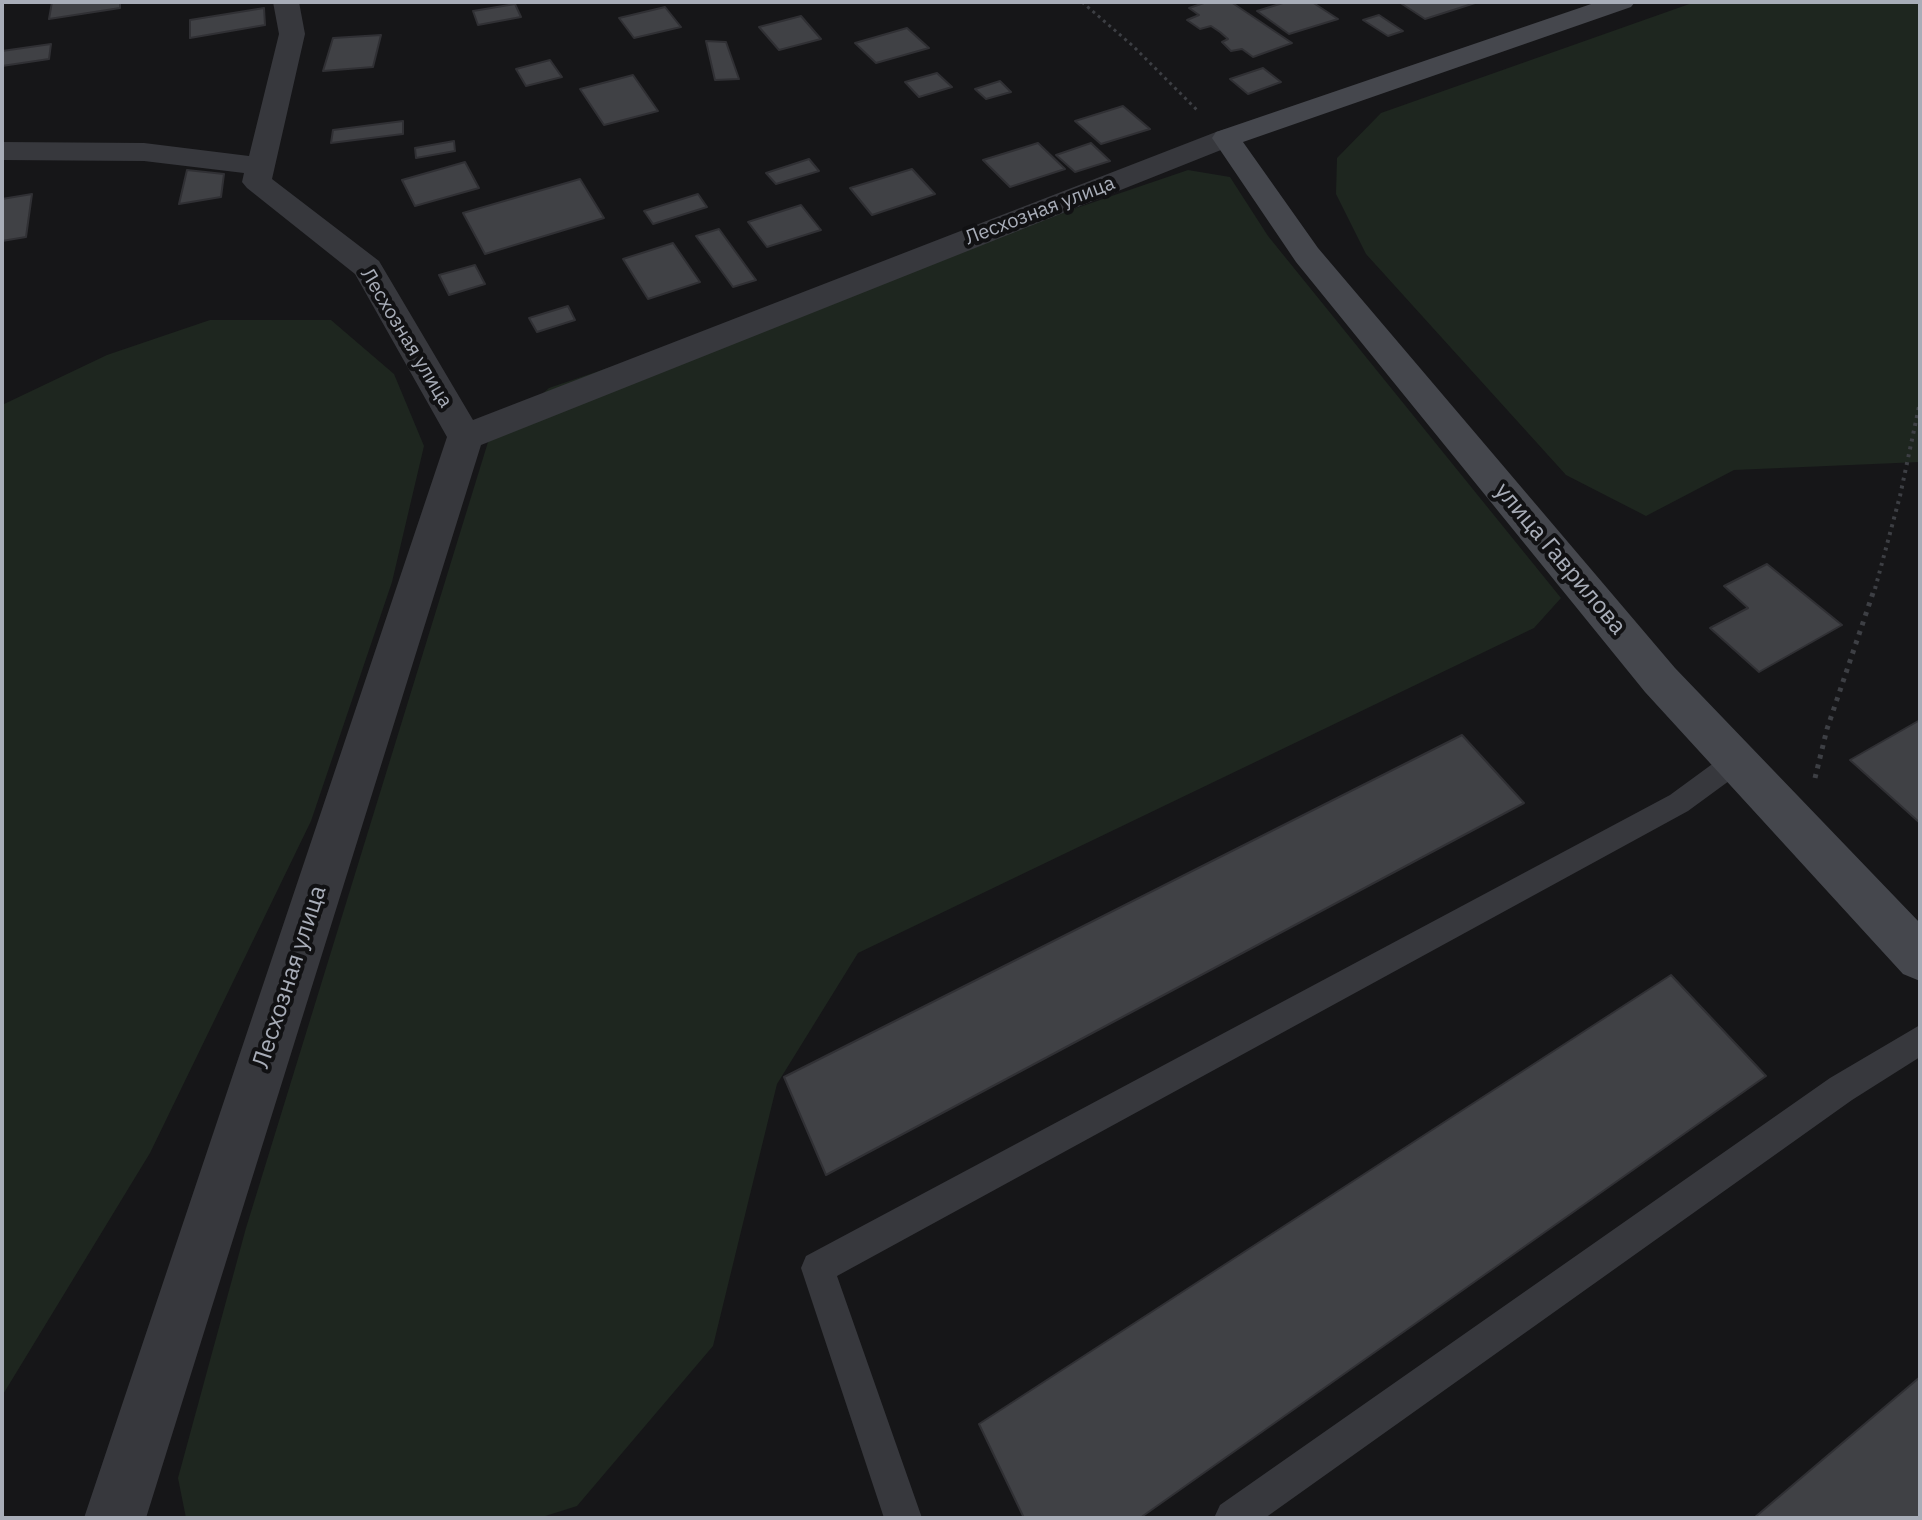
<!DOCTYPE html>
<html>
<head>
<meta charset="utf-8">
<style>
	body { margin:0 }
	#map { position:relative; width:1922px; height:1520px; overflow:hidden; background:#161618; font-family:"IBM Plex Sans",sans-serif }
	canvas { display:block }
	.frame { position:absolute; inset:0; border:4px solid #a8adb8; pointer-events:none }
</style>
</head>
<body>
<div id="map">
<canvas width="1922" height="1520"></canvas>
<div class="frame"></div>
</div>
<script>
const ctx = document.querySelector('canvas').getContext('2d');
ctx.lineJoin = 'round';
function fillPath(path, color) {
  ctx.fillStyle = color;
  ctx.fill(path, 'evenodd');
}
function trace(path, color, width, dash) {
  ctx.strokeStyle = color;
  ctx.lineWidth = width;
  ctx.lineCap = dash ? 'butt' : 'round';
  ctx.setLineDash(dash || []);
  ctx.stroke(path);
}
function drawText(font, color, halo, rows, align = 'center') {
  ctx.font = font + ' "IBM Plex Sans",sans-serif';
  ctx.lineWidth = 8;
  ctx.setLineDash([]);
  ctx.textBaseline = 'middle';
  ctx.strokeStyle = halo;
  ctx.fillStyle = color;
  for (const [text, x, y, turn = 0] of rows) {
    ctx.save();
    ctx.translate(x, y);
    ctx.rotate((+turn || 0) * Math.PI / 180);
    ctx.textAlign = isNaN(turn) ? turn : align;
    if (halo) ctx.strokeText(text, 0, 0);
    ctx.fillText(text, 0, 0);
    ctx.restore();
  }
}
fillPath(new Path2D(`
	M1695,2H1920V462L1734,470L1646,516L1566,475L1366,254L1336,194L1337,158L1381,113Z
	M1188,170L1230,177L1268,236L1561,598L1534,628L858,953L777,1084L713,1346L577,1506L539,1518H186L178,1478L246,1228L488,442L549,388Z
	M210,320H331L394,374L424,446L392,582L311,821L150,1153L2,1396V405L107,355Z`), '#1e261f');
const building = new Path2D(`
	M52,2H120V8L49,19Z
	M1207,2H1231L1292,43L1253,57L1242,49L1231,51L1222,42L1228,39L1220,32L1211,26L1200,29L1187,20L1199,15L1189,8Z
	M1286,2H1312L1338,19L1289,34L1257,11Z
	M1399,2H1473L1475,3L1425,19Z
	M515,4L521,17L478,25L473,11Z
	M665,7L681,27L634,38L619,18Z
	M264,8L265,25L190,38V20Z
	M1379,15L1403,31L1388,36L1363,20Z
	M801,16L821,39L779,50L759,27Z
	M907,28L929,48L876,63L855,43Z
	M381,35L373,67L323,71L333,38Z
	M706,41L726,42L739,79L715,80Z
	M51,44L49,59L2,66V51Z
	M550,60L562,77L526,86L516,69Z
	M1263,68L1281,82L1248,94L1230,79Z
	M937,73L952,87L919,97L905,82Z
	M633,75L658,111L604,125L580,89Z
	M1000,81L1011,92L986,99L975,89Z
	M1123,106L1150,129L1101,144L1075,121Z
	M403,121V134L331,143L333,130Z
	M454,141L455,151L416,158L415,148Z
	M1038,143L1065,169L1010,187L983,160Z
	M1091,143L1110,161L1075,172L1056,155Z
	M809,159L819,171L776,184L766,173Z
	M465,162L479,188L415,206L402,180Z
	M912,169L935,194L872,215L850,188Z
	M187,170L224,174L221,197L179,204Z
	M580,179L604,218L485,254L463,213Z
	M32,194L26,237L2,241V199Z
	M698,194L707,207L653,224L644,211Z
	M801,205L821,230L767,247L748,222Z
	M719,229L756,280L733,287L696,236Z
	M673,243L700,282L648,299L623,259Z
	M475,265L485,284L449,295L439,275Z
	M568,306L575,320L537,332L529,318Z
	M1767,564L1842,625L1759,672L1710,628L1748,608L1724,586Z
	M1920,720V823L1850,760Z
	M1462,735L1524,803L826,1175L784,1077Z
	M1671,975L1766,1076L1140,1518H1024L979,1424Z
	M1920,1377V1518H1754Z`);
fillPath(building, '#404145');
trace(building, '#303034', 2);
trace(new Path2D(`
	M1082,2L1133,46L1198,111`), '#3d3f44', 3, [3, 4]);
trace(new Path2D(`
	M1875,589L1900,496L1920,402`), '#3d3f44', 4, [3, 5]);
trace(new Path2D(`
	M1815,778L1827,729L1875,587`), '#3d3f44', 5, [4, 6]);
fillPath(new Path2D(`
	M1735,751L1744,754L1748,762L1744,770L1688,811L837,1276L922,1518H884L801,1268L806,1256L1670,795L1726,754Z
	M1920,1025V1057L1852,1100L1265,1518H1214L1220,1505L1830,1078Z`), '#37383d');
fillPath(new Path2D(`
	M273,2H299L305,34L272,179L379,261L473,420L1216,132L1226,129L1236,132L1240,138L1236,144L481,445L146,1518H84L447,437L355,274L247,188L242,182L244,173L144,161L2,160V142L144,143L249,156L279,34Z`), '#37383d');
fillPath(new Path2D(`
	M1597,2H1635L1631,7L1243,142L1318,248L1675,668L1920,923V981L1903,974L1645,692L1296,262L1212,138L1216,132Z`), '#45474d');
drawText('20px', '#a8adb8', '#111113', [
	["Лесхозная улица",1040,211,-21],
	["Лесхозная улица",406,338,59]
]);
drawText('24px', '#a8adb8', '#111113', [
	["улица Гаврилова",1560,559,50],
	["Лесхозная улица",290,977,-72]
]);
</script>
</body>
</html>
